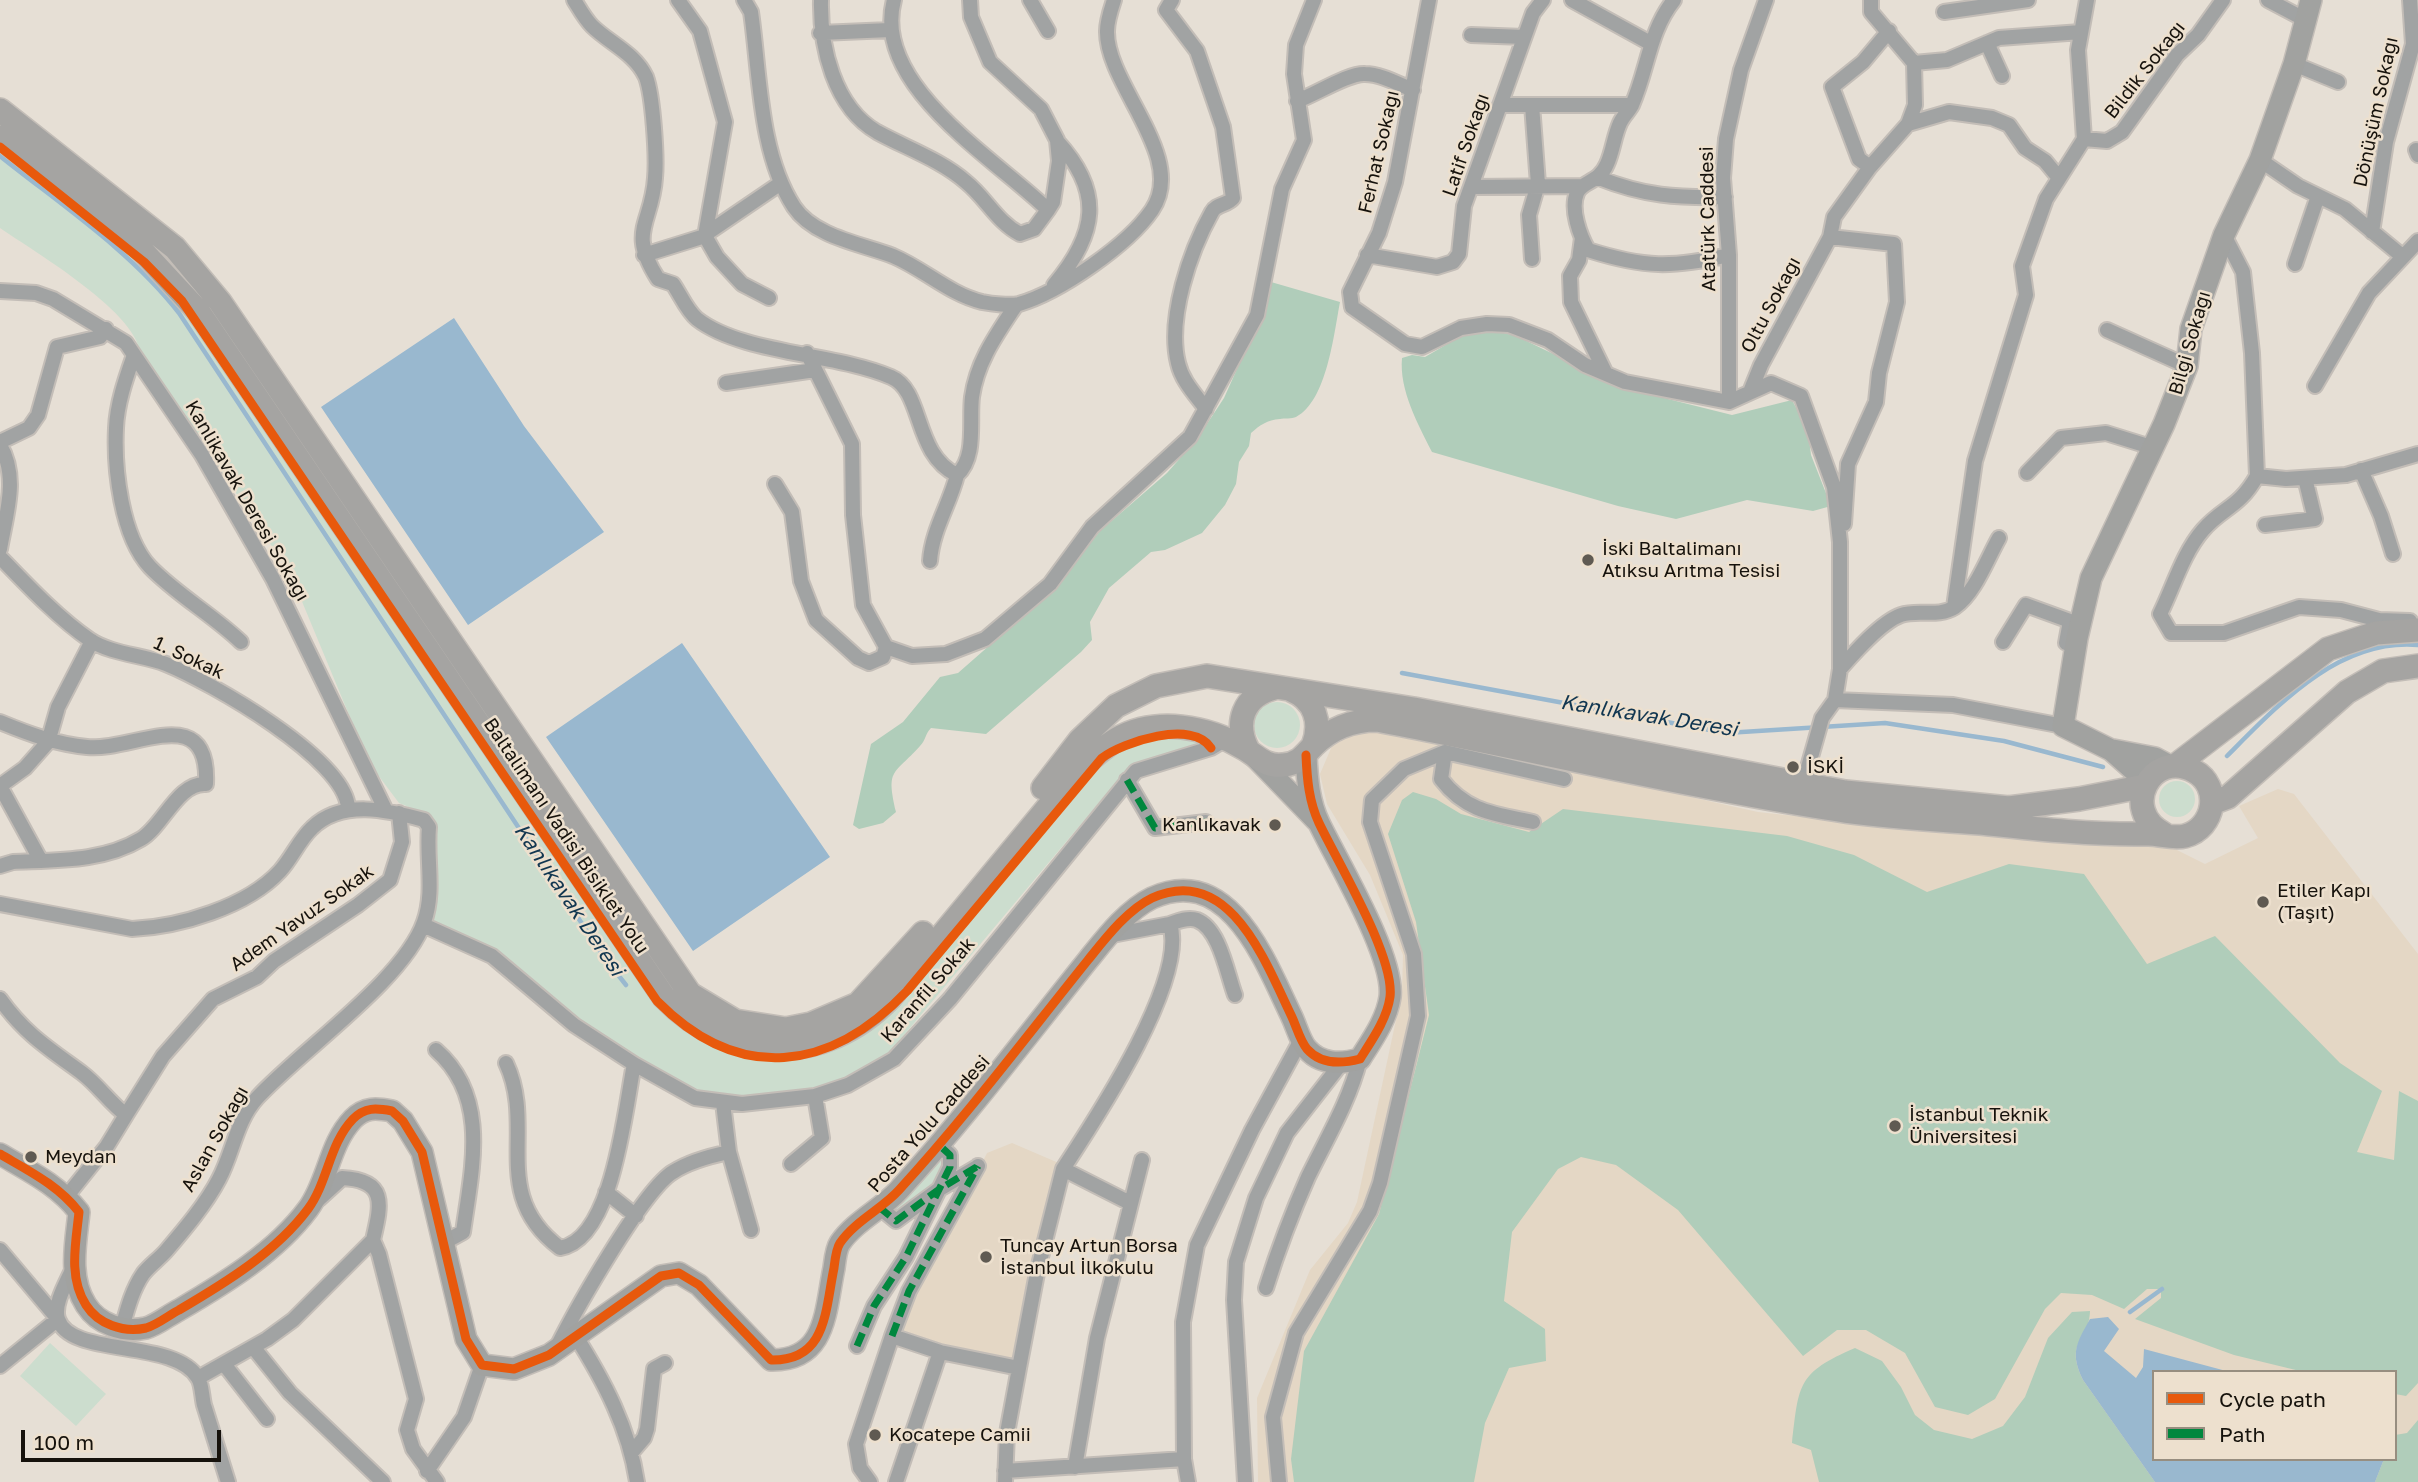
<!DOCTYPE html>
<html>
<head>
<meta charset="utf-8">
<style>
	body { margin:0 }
	#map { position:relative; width:2418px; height:1482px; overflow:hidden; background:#e6dfd5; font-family:"Golos Text",sans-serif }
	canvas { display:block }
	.legend { position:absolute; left:2152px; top:1370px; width:245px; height:91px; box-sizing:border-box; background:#ede0ce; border:2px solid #978e80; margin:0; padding:9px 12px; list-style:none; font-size:21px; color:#16120c }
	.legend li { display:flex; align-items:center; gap:14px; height:35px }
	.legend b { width:35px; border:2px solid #978e80 }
	.scale { position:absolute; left:21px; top:1430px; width:200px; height:32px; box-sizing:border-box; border:4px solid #16120c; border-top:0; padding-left:9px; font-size:21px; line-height:24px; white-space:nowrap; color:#16120c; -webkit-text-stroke:5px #ede0ce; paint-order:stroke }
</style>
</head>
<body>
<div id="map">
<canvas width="2418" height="1482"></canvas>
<ul class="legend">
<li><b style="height:9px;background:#e8590c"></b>Cycle path</li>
<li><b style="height:9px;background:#00873e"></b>Path</li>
</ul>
<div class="scale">100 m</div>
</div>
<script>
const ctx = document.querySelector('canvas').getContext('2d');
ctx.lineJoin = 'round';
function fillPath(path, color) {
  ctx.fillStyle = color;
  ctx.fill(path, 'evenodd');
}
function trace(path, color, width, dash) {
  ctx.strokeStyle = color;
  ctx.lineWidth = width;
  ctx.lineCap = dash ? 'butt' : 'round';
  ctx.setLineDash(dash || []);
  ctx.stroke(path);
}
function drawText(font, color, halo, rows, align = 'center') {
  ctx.font = font + ' "Golos Text",sans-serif';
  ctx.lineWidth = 5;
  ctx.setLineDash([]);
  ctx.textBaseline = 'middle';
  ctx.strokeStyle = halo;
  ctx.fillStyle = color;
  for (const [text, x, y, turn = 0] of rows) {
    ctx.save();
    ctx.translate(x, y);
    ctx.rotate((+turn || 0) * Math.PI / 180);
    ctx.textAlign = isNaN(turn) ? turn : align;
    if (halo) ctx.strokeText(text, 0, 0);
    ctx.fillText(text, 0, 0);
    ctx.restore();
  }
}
fillPath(new Path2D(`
	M1377,727L1758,812L1960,834L2147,841L2171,847L2205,864L2258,838L2239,806L2278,789L2294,794L2418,954V1482H1258L1257,1398L1310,1270L1348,1223L1357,1202L1402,992L1403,955L1370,875L1327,804L1320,774L1332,746L1353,734ZM2154,1372H2395V1459H2154Z
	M1012,1143L1061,1164L1017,1363L895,1335L911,1293L943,1241L987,1153Z`), '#e4d7c5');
fillPath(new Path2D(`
	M0,144L169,283L657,997L836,1044L1090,767L1122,743L1178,734L1204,743L1128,768L889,1053L831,1085L731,1099L694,1093L429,922L434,896L431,816L399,803L369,763L291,575L210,454L140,357C143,315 33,251 0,228Z
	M1254 725a23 23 0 1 1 46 0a23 23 0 1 1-46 0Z
	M2159 799a18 18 0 1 1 36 0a18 18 0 1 1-36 0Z
	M940,1149L948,1156C944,1185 917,1201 896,1218L887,1208Z
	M50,1343L106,1394L76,1426L20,1376Z`), '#ccddce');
fillPath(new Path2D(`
	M1271,282L1340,302C1334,333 1327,401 1296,417C1292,419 1284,418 1280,419C1267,420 1260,425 1251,433L1249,446L1239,462L1236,484L1225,505L1202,533L1165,550L1151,552L1109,588L1090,622L1092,640L1081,652L986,734L931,728C925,734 926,740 920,746C893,776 886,768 896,812L883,823L859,829L853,825L871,744L903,722L940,677L958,673L1055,588L1100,531L1167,473L1197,439L1224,398L1264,309Z
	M1495,331L1516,336L1624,388L1732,415L1792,400L1808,431L1811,455L1831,506L1813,511L1747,500L1676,519L1618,506L1432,452C1418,424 1399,390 1402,358L1412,355L1425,357L1468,332Z
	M1413,792L1436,799L1461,814L1529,832L1563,809L1787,836L1854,855L1927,892L2009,864L2084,874L2147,964L2215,936L2340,1063L2382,1091L2357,1152L2394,1160L2399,1091L2418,1101V1383L2406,1396L2395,1394V1372H2304L2234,1355L2135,1319L2161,1298V1289H2147L2124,1309L2092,1295L2061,1293L2045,1309L1995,1399L1968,1415L1935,1407L1905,1353L1866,1330H1837L1803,1356L1678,1210L1616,1165L1581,1157L1558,1169L1512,1232L1504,1301L1545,1329L1546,1361L1509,1368L1485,1423L1474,1482H1294L1291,1459L1304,1351L1379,1214L1429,1015L1416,922L1388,834L1402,800Z
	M2090,1311C2089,1342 2064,1340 2083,1380L2155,1482H1819L1811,1450L1792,1443C1799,1384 1797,1373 1855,1348L1882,1361L1901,1387L1915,1415L1934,1430L1972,1439L2003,1426L2025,1397L2048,1338L2072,1312Z
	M2418,1420V1482H2375L2384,1459H2395V1435L2407,1433Z`), '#b0cdba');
fillPath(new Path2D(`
	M454,318L524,426L604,532L468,625L321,407Z
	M682,643L830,857L693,951L546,737Z
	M2108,1317L2119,1329L2104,1351L2136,1378L2143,1367L2144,1349L2230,1372H2154V1459H2384L2375,1482H2155L2083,1380C2070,1353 2076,1344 2090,1319Z`), '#99b8cf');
trace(new Path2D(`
	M0,156C60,204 131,251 179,313L604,957L626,985
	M1402,673L1726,733L1885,723L2004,741L2103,767
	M2227,756C2278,705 2339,638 2418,645
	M2130,1312L2162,1289`), '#99b8cf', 4.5);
const street = new Path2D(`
	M574,0C579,8 585,19 592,26C609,43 635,53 646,77C653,96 657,157 655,178C652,224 627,231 658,279L673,284C680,294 687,311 697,319C742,354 835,353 891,377C924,391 913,454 957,475C977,457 969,421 972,397C977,361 997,334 1016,305
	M678,0L700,31L725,122L705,236L717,257L742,284L769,298
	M744,0L751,12C760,74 759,153 794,207C814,237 862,244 893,256C924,269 949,294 982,302C992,304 1010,306 1019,304C1060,292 1128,245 1152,210C1188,157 1106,85 1107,31C1107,21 1111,9 1114,0
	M821,0C820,47 834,107 877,132C906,148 941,160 966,182C986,198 997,222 1020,234L1034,229L1048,210
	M894,0C871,85 996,159 1048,210L1053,202L1059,161L1057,140L1041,109L990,62L971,17L970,0
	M1030,0L1048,31
	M1172,0L1166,10L1197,51L1223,127L1233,198C1228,205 1216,204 1212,212C1190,251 1167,318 1178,363C1182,381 1195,394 1206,409
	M1429,0L1395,182L1379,233L1350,292L1352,307L1405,344L1422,347L1461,328L1487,324L1509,325L1548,340L1585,365L1625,382L1729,402L1771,383L1801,396L1834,487L1840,542V669L1835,700L1822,718L1803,785
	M1572,0L1650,43
	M1674,0C1649,31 1648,69 1632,105C1629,111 1623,116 1620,123C1614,136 1613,151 1607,164C1599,183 1582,181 1577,193C1570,209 1580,236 1588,250C1645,268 1672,268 1729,255
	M1871,0V12L1914,63L1947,60L1999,38L2081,32
	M2268,0L2304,19
	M1944,12L2028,0
	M820,33L890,30
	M1471,35L1524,37
	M1987,43L2002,76
	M2294,64L2338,82
	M1297,101C1315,95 1348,73 1365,74C1381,74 1398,84 1413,90
	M1500,105H1632
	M1532,105L1538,184L1529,215L1532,259
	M1908,124L1949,112L1992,118L2009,125L2025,148L2045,161L2059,178
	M2084,139L2107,141L2122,132L2177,55L2198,35L2223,0
	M2416,150L2418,155
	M2260,160L2298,186L2345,209L2402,256
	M1870,167L1859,159L1832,87L1863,62L1889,31
	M1599,178C1644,196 1677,198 1725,197
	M1471,187L1583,186
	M2372,232L2386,142L2413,44L2410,0
	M706,234L781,183
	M2224,235L2243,272L2252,353L2257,476L2286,479L2346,475L2418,454
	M1582,238L1579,260L1570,276L1571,302L1606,374
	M644,255L705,236
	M1367,255L1437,267L1453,262L1459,254L1464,206L1533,13L1543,0
	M2295,264L2318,196
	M1054,285C1097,234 1104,192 1057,141
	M0,291L36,293L53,299L126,343L202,455L273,579L385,809
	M2107,330L2187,366
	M807,353L852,444L853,515L863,605L886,647L912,656L946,654L985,639L1050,584L1092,527L1190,437L1257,315L1282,189L1304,140L1294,74L1296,45L1314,0
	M134,355C126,378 117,403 116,428C114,468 121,536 150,567C177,595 213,615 241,642
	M726,383L815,370
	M2315,386L2369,293L2418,241
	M1750,392L1761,365L1830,237
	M1729,402V255L1723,178L1726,139L1741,70L1766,0
	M0,442L29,428L38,415L57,347L100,337L106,329
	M0,445C19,477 6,514 0,549
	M2361,470L2381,516L2393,554
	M2027,473L2061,438L2106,433L2151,447
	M2257,476C2239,508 2223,507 2203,530C2183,553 2173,588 2160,614L2171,633H2224L2299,607L2341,610L2379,620L2410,621
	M775,484L792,512L801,581L816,620L858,658L869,663L883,657L886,647
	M1844,524L1848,464L1876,402L1879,373L1897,302L1894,244L1830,237L1834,217L1870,167L1908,124L1915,105L1914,63
	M2265,525L2315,519L2305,478
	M0,557C27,585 58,618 90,640C111,654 143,655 166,664C210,682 346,759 348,808
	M930,561C932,530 950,504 957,475
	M1954,607L1975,461L2026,295L2022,266L2046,199L2084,139L2078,50L2087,0
	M2003,642L2026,605L2070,621L2066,643
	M1840,669C1854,653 1881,622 1901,615C1918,609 1938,618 1955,607C1975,593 1987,559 1999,538
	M1835,700L1953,705L2063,726
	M0,722C29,734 56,744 87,747C133,752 210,699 206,784C178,782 163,826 141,839C103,862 56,860 13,862L0,866
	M1445,752L1441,779C1466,812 1495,814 1533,822
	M1127,780L1155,828L1206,822
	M0,786L25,768L48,742L58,707L92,641
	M0,786L41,861
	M0,904L132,929C179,927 247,907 280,871C292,858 299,840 312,828C342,799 388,810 424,820L429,827C426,859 435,892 424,922C404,980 301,1050 257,1098C236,1121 233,1153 219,1179C206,1204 184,1230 166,1251C159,1259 149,1266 143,1274C132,1290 127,1310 122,1328
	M1170,924C1178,921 1188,917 1197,920C1220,929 1227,974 1235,995
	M423,925L492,956L574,1025L634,1064L695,1098L742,1104L815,1096L848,1085L894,1059L950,999L1136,771L1211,748L1226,739
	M0,999C25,1034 48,1048 82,1073C98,1085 110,1103 126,1115L163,1056L213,999L257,977L274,961L358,905L390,880L402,842L399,813
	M436,1050C490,1097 472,1168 463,1232L443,1243
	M506,1063C537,1129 488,1194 560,1248C613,1240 625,1109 634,1064
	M729,1152L751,1230
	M791,1164L822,1138L815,1096
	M1063,1169C1095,1120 1188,980 1170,924L1107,936
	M606,1192L636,1216
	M67,1196L107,1146L126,1115
	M319,1199L342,1178C388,1180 381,1205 373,1240
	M879,1207L896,1221L938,1190L977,1167
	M0,1250L58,1319L0,1366
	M73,1268C67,1282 53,1304 58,1319C70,1358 174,1338 198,1378C202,1384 202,1397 204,1405C212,1431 220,1456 228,1482
	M1266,1288C1278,1250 1292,1213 1308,1177C1327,1138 1349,1102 1360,1059
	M575,1335C604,1381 629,1428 637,1482
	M892,1336L909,1291L978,1166
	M857,1346L874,1306L906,1257L950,1167V1155L938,1144
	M253,1347L290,1393L383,1482
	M557,1347C575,1311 643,1190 673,1172C690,1161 710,1156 729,1152L723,1103
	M224,1364L267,1419
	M1019,1368L1037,1273L1063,1169L1130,1203
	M198,1378L267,1339L293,1320L373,1240L379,1254L416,1399L407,1430L413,1449L437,1482
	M632,1452L644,1438L647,1429L654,1369L665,1363
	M1075,1467L1097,1338L1142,1160
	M427,1471L464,1417L482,1365
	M1005,1471L1184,1459
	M870,1482L860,1468L856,1444L892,1336L940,1352
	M896,1482L940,1352L1019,1368L1007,1433L1005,1482
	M1188,1482L1184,1459L1183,1322L1197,1245L1252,1130L1302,1038
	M1245,1482L1234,1300L1236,1262L1256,1198L1287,1133L1340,1065
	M1279,1482L1273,1417L1296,1333L1370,1211L1380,1183L1418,1016L1414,954L1370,822L1372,800L1404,769L1445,752L1564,779`);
const secondary = new Path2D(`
	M2113,750L2155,758L2170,766
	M1256,758L1317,821
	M2147,782L2111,750L2063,726L2077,638L2091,578L2164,424L2187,366L2191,329L2224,235L2260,160L2294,64L2311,0
	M0,1154C29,1171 58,1185 79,1212C76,1242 68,1277 86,1305C98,1324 123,1333 146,1328C157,1325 169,1315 179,1310C225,1283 276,1252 308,1209C328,1182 329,1144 353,1119C365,1107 376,1108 392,1111L403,1121L422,1152L466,1339L482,1365L514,1369L549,1355L661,1276L679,1273L699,1285L771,1360C827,1361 825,1311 834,1268C835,1260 836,1249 840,1243C855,1221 882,1209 899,1190C966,1117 1026,1037 1088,960C1105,939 1127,910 1152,898C1229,863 1265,961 1291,1015C1296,1025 1300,1041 1307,1049C1321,1065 1341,1064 1360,1059C1372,1040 1387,1019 1390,997C1395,957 1337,861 1319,823C1309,802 1307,779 1306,755`);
const primary = new Path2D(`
	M0,110L175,248L220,302L690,994L735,1021L786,1029L811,1024L858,1004L923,933
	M0,137L136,244L198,311L664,997C730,1065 824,1066 890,998L1083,765C1094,757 1105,746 1117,739C1156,717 1208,726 1245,749C1258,757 1266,767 1283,765C1298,764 1304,756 1313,746C1330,729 1353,720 1377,720C1530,749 1683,786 1838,810C1885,818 1933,819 1980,823C2037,829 2091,835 2148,834C2160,834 2173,839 2185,836C2215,828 2222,786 2194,771C2152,748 2118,810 2164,834
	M1291,690C1315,700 1322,722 1313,746
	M1248,750C1234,723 1243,696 1274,688
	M2175,766L2328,649L2376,633L2418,630
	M1043,788L1080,740L1116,706L1156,686L1207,676L1414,709L1845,792L2009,808L2079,799L2145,786
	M2212,803L2228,797L2347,692L2383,671L2418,666`);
trace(street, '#c3bdb7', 18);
trace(secondary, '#c3bdb7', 24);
trace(primary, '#c3bdb7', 26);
trace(street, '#a1a3a3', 14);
trace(secondary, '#a1a2a0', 21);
trace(primary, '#a5a4a2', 23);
trace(new Path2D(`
	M1127,780L1155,828L1206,822
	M879,1207L896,1221L938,1190L978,1166
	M892,1336L909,1291L978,1166
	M857,1346L874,1306L906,1257L950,1167V1155L938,1144`), '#00873e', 7, [14, 7]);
trace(new Path2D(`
	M0,147L144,262L182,301L657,1001C739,1084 830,1072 907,991L1102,758C1123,742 1193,719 1211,748
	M0,1154C29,1171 58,1185 79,1212C76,1242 68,1277 86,1305C98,1324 123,1333 146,1328C157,1325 169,1315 179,1310C225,1283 276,1252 308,1209C328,1182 329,1144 353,1119C365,1107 376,1108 392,1111L403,1121L422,1152L466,1339L482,1365L514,1369L549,1355L661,1276L679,1273L699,1285L771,1360C827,1361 825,1311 834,1268C835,1260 836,1249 840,1243C855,1221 882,1209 899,1190C966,1117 1026,1037 1088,960C1105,939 1127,910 1152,898C1229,863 1265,961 1291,1015C1296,1025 1300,1041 1307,1049C1321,1065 1341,1064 1360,1059C1372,1040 1387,1019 1390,997C1395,957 1337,861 1319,823C1309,802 1307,779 1306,755`), '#e8590c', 9);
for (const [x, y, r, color] of [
	[1588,560,7,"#5f5a52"],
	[1793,767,7,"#5f5a52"],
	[1275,825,7,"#5f5a52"],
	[2263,902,7,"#5f5a52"],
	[1895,1126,7,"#5f5a52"],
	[31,1157,7,"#5f5a52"],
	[986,1257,7,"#5f5a52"],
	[875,1435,7,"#5f5a52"]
]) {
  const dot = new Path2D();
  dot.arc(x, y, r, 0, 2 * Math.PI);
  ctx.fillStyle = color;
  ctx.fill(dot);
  trace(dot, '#ede0ce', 2.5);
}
drawText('19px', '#16120c', '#ede0ce', [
	["Bildik Sokağı",2145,70,-52],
	["Dönüşüm Sokağı",2376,112,-78],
	["Latif Sokağı",1466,145,-71],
	["Ferhat Sokağı",1379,152,-77],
	["Atatürk Caddesi",1708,219,-91],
	["Oltu Sokağı",1771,305,-62],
	["Bilgi Sokağı",2190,343,-74],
	["Kanlikavak Deresi Sokağı",247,501,60],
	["1. Sokak",189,658,25],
	["Baltalimanı Vadisi Bisiklet Yolu",566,836,56],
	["Adem Yavuz Sokak",302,918,-35],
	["Karanfil Sokak",928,990,-49],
	["Posta Yolu Caddesi",929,1124,-49],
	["Aslan Sokağı",215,1139,-61]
]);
drawText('19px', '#16120c', '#ede0ce', [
	["İski Baltalimanı",1602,549],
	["Atıksu Arıtma Tesisi",1602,571],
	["İSKİ",1807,767],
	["Kanlıkavak",1261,825,"right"],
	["Etiler Kapı",2277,891],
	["(Taşıt)",2277,913],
	["İstanbul Teknik",1909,1115],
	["Üniversitesi",1909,1137],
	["Meydan",45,1157],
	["Tuncay Artun Borsa",1000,1246],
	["İstanbul İlkokulu",1000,1268],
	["Kocatepe Camii",889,1435]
], 'left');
drawText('italic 21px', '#113650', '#ede0ce', [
	["Kanlıkavak Deresi",1649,716,9],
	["Kanlıkavak Deresi",569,900,56]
]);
</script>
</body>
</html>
